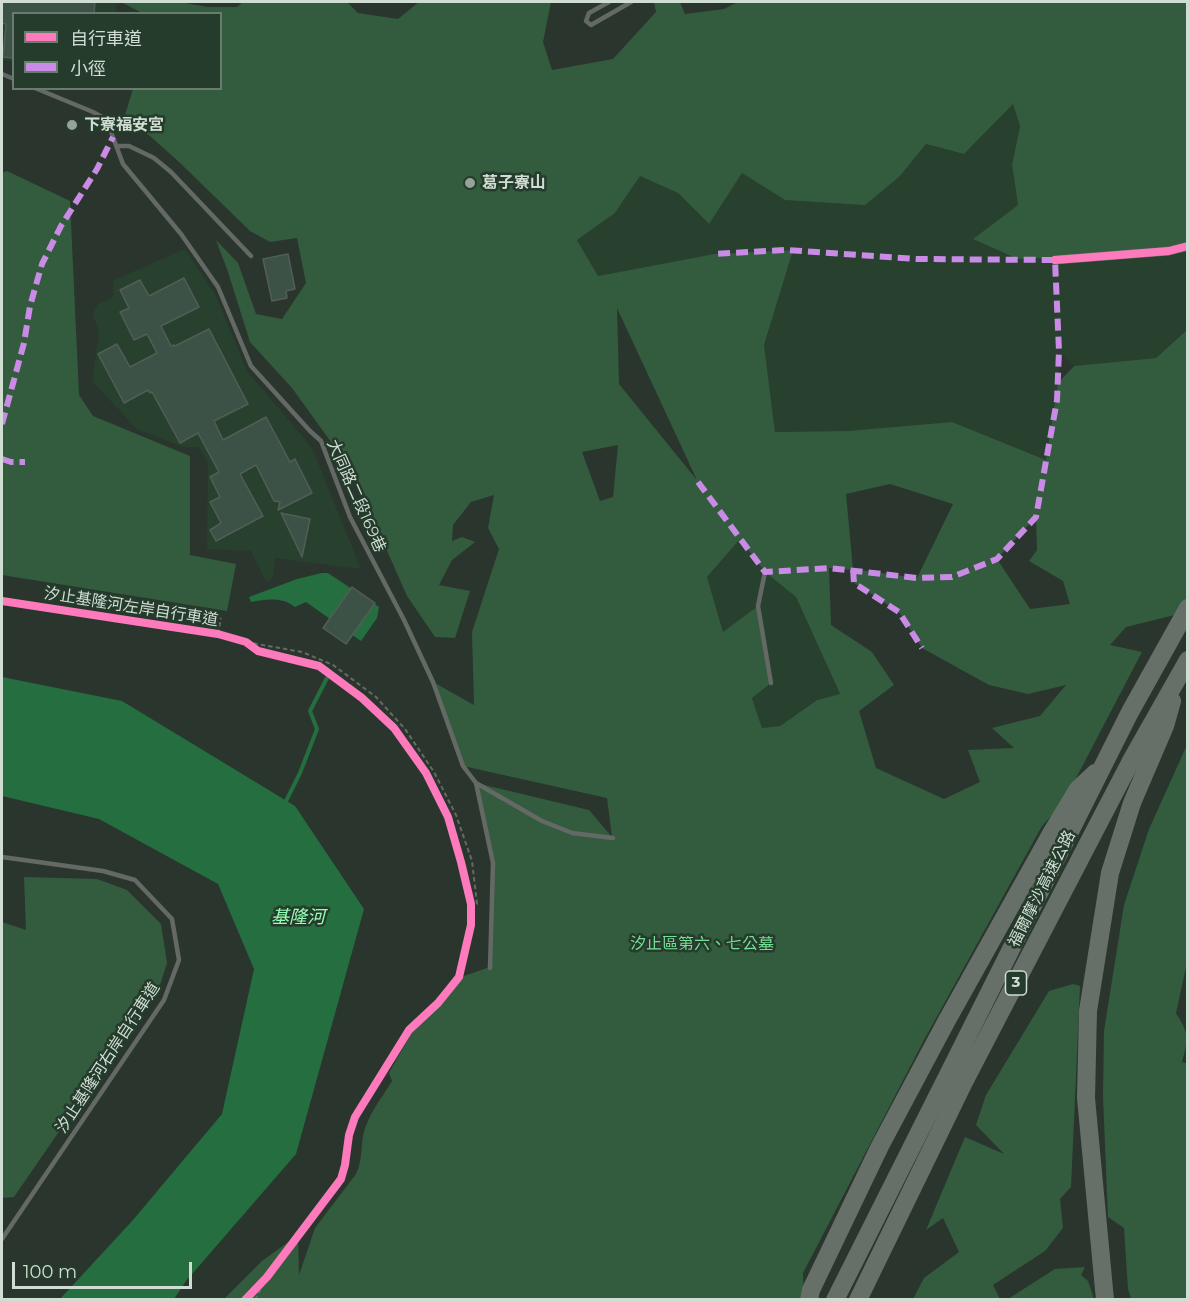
<!DOCTYPE html>
<html>
<head>
<meta charset="utf-8">
<style>
	body { margin:0 }
	#map { position:relative; width:1189px; height:1301px; overflow:hidden; background:#2a362d; font-family:Montserrat,"Noto Sans TC",sans-serif }
	canvas { display:block }
	.frame { position:absolute; inset:0; border:3px solid #d0ddd3; pointer-events:none }
	.legend { position:absolute; left:12px; top:12px; width:210px; height:78px; box-sizing:border-box; background:#253b2b; border:2px solid #697c6e; margin:0; padding:8px 10px; list-style:none; font-size:18px; color:#d0ddd3 }
	.legend li { display:flex; align-items:center; gap:12px; height:30px }
	.legend b { width:30px; border:2px solid #697c6e }
	.scale { position:absolute; left:12px; top:1262px; width:180px; height:27px; box-sizing:border-box; border:3px solid #d0ddd3; border-top:0; padding-left:8px; font-size:18px; line-height:21px; white-space:nowrap; color:#d0ddd3; -webkit-text-stroke:4px #253b2b; paint-order:stroke }
</style>
</head>
<body>
<div id="map">
<canvas width="1189" height="1301"></canvas>
<div class="frame"></div>
<ul class="legend">
<li><b style="height:8px;background:#fd7abc"></b>自行車道</li>
<li><b style="height:8px;background:#ca8be6"></b>小徑</li>
</ul>
<div class="scale">100 m</div>
</div>
<script>
const ctx = document.querySelector('canvas').getContext('2d');
ctx.lineJoin = 'round';
function fillPath(path, color) {
  ctx.fillStyle = color;
  ctx.fill(path, 'evenodd');
}
function trace(path, color, width, dash) {
  ctx.strokeStyle = color;
  ctx.lineWidth = width;
  ctx.lineCap = dash ? 'butt' : 'round';
  ctx.setLineDash(dash || []);
  ctx.stroke(path);
}
function drawText(font, color, halo, rows, align = 'center') {
  ctx.font = font + ' Montserrat,"Noto Sans TC",sans-serif';
  ctx.lineWidth = 5;
  ctx.setLineDash([]);
  ctx.textBaseline = 'middle';
  ctx.strokeStyle = halo;
  ctx.fillStyle = color;
  for (const [text, x, y, turn = 0] of rows) {
    ctx.save();
    ctx.translate(x, y);
    ctx.rotate((+turn || 0) * Math.PI / 180);
    ctx.textAlign = isNaN(turn) ? turn : align;
    if (halo) ctx.strokeText(text, 0, 0);
    ctx.fillText(text, 0, 0);
    ctx.restore();
  }
}
fillPath(new Path2D(`
	M2,2H117L115,13L14,14L13,61L2,60Z
	M1013,104L1020,126L1012,165L1018,205L974,238L1187,246V330L1156,358L1074,366L1060,352L1057,400L1046,460L952,422L847,431L775,432L764,345L792,250L714,254L598,276L577,240L615,213L640,176L678,193L708,224L742,173L785,200L900,176L926,144L964,154Z
	M185,249L216,296L247,371L312,448L361,569L275,558L273,578L266,581L251,551L207,549L208,463L199,447H183L137,429L92,381L99,333L93,314L98,304L113,297L114,280Z
	M740,539L765,572L796,597L840,695L816,700L780,726L762,728L752,698L758,606L723,633L707,577Z`), '#27412e');
fillPath(new Path2D(`
	M121,2H179L208,7H237L243,2H347L358,13L398,19L419,2H551L543,42L552,70L613,59L656,12L654,2H680L685,14L724,9L738,2H1187V246L1129,254L1018,259L973,239L1018,205L1012,165L1020,126L1013,104L964,154L926,144L900,176L865,205L785,200L742,173L709,224L678,193L640,176L615,213L577,240L598,276L714,254L793,250L764,345L775,432L847,431L952,422L1046,460L1058,383L1074,366L1156,358L1187,330V612L1126,627L1110,645L1142,652L1063,803L1042,826L924,1040L803,1273L804,1299H224L262,1261L298,1235L299,1275L315,1228L356,1174C362,1161 361,1150 363,1136C367,1116 381,1099 392,1081L389,1073L412,1032L461,977L490,967L493,863L476,783L589,810L612,837L607,798L463,766L433,682L474,705L472,632L499,549L488,528L494,495L471,502L453,525L452,541L462,537L475,542L452,560L439,585L470,591L455,638L435,637L407,596L352,471L292,388L250,342L228,272L216,240L238,263L256,314L282,319L306,283L297,238L270,242L250,231L178,161L150,136L124,118L133,89L220,88V14L142,13ZM617,308L696,478V479L619,384ZM618,445L613,497L600,501L582,452ZM890,484L953,504L917,578L853,569L846,494ZM1036,517L1037,550L1029,561L1063,581L1070,604L1030,609L997,559ZM740,539L765,572L796,597L840,694L817,700L780,726L762,728L752,698L771,683L758,606L723,632L707,577ZM829,568L853,570L854,583L899,612L922,648L989,685L1028,694L1066,685L1040,716L992,728L1014,748L968,750L980,782L944,799L876,768L859,711L894,685L872,652L831,625Z
	M7,171L70,201L79,395L93,416L190,456V555L236,564L227,611L2,575V173Z
	M1187,745L1188,958L1176,1013C1189,1034 1189,1037 1182,1062L1188,1064L1187,1299H1131L1128,1289L1124,1228L1108,1217L1103,1097L1104,1031L1124,905L1149,829Z
	M24,877L97,879L127,890L161,924L167,963L160,985L150,999L14,1197L2,1198V922L26,930Z
	M1073,984L1080,986L1071,1187L1060,1199L1063,1228L1045,1251L993,1285L1000,1299H913L924,1278L959,1252L943,1218L926,1230L965,1137L1004,1154L976,1125L986,1095L1049,991Z
	M1085,1267L1081,1275L1088,1281L1094,1299H1008L1055,1269Z`), '#335b3e');
fillPath(new Path2D(`
	M322,573H328L379,607L377,618L361,641L306,602L295,607C282,597 267,599 251,602L249,597L297,579Z
	M2,677L122,701L295,806L364,909L296,1154L186,1281L174,1299H60L133,1220L222,1114L254,969L218,884L99,819L2,796Z`), '#246e3f');
trace(new Path2D(`
	M284,805L300,773L317,729L310,711L327,678`), '#246e3f', 4);
const building = new Path2D(`
	M2,2H95L94,14H14V58L3,57L6,24L2,23Z
	M288,254L295,289L286,291L287,298L272,301L263,259Z
	M184,278L199,307L161,326L171,346L174,345L175,346L209,329L248,404L214,421L223,440L266,417L290,462L295,459L312,493L278,510L280,502L274,501L256,465L240,474L263,516L216,541L210,530L221,523L210,502L220,497L210,477L219,472L198,433L180,443L152,392L150,393L148,390L124,403L98,354L117,344L130,367L157,353L147,334L134,340L120,312L129,308L120,290L140,280L149,296Z
	M281,513L310,519L302,557Z
	M352,587L375,603L346,644L323,628Z`);
fillPath(building, '#3d5246');
trace(building, '#535d55', 1.5);
trace(new Path2D(`
	M218,634L221,618
	M246,642L302,652L333,665L376,697L405,729L434,772L456,815L472,861L477,904H471
	M255,1300L267,1277`), '#646a65', 2, [4.5, 3]);
trace(new Path2D(`
	M609,2L589,13L586,21L591,25L631,2
	M2,74L14,79
	M35,88L93,112L102,117L108,124L123,164L181,234L218,287L251,366L310,431L321,441L350,517L404,620L433,682L463,766L476,783L542,821L572,833L613,838
	M117,146H129L154,158L171,172L251,256
	M765,572L758,606L771,683
	M476,783L493,863L490,968
	M2,857L103,871L135,880L172,919L179,960L164,1000L2,1239`), '#646965', 4.5);
trace(new Path2D(`
	M1055,260L1169,251L1188,246`), '#646965', 9);
trace(new Path2D(`
	M809,1300L811,1290L880,1146L946,1022L1052,832L1078,789L1095,773
	M835,1300L1130,712L1188,608
	M858,1300L964,1082L1132,759L1188,660
	M1105,1300L1086,1098L1088,1011L1110,873L1132,803L1165,726L1172,701`), '#676f69', 18);
trace(new Path2D(`
	M2,424L24,343L30,306L42,264L61,226L97,169L113,137
	M2,459L11,462H25
	M698,482L765,572L829,568L917,578L952,577L997,559L1036,517L1057,400L1059,351L1055,260L917,259L786,250L714,254
	M853,570L854,583L899,612L922,648`), '#ca8be6', 6, [12, 6]);
trace(new Path2D(`
	M1055,260L1169,251L1188,246
	M2,601L218,634L246,642L258,651L319,666L362,698L394,728L426,773L448,817L461,862L471,904V925L459,977L438,1003L409,1030L355,1117L349,1135L345,1165L341,1179L267,1277L245,1300`), '#fd7abc', 8);
for (const [x, y, r, color] of [
	[72,125,6,"#96a399"],
	[470,183,6,"#96a399"]
]) {
  const dot = new Path2D();
  dot.arc(x, y, r, 0, 2 * Math.PI);
  ctx.fillStyle = color;
  ctx.fill(dot);
  trace(dot, '#253b2b', 2);
}
for (const [x, y, w] of [
	[1016,983,21]
]) {
  const box = new Path2D();
  box.roundRect(x - w / 2, y - 12, w, 24, 4.5);
  ctx.fillStyle = '#253b2b';
  ctx.fill(box);
  trace(box, '#d0ddd3', 1.5);
}
drawText('bold 15px', '#d0ddd3', null, [
	["3",1016,983]
]);
drawText('bold 16px', '#d0ddd3', '#253b2b', [
	["下寮福安宮",84,125],
	["葛子寮山",482,183]
], 'left');
drawText('16px', '#d0ddd3', '#253b2b', [
	["大同路二段169巷",356,496,66],
	["汐止基隆河左岸自行車道",131,607,9],
	["福爾摩沙高速公路",1042,889,-63],
	["汐止基隆河右岸自行車道",108,1058,-57]
]);
drawText('16px', '#77de96', '#253b2b', [
	["汐止區第六、七公墓",702,944]
]);
drawText('italic 18px', '#97feb5', '#253b2b', [
	["基隆河",298,918]
]);
</script>
</body>
</html>
